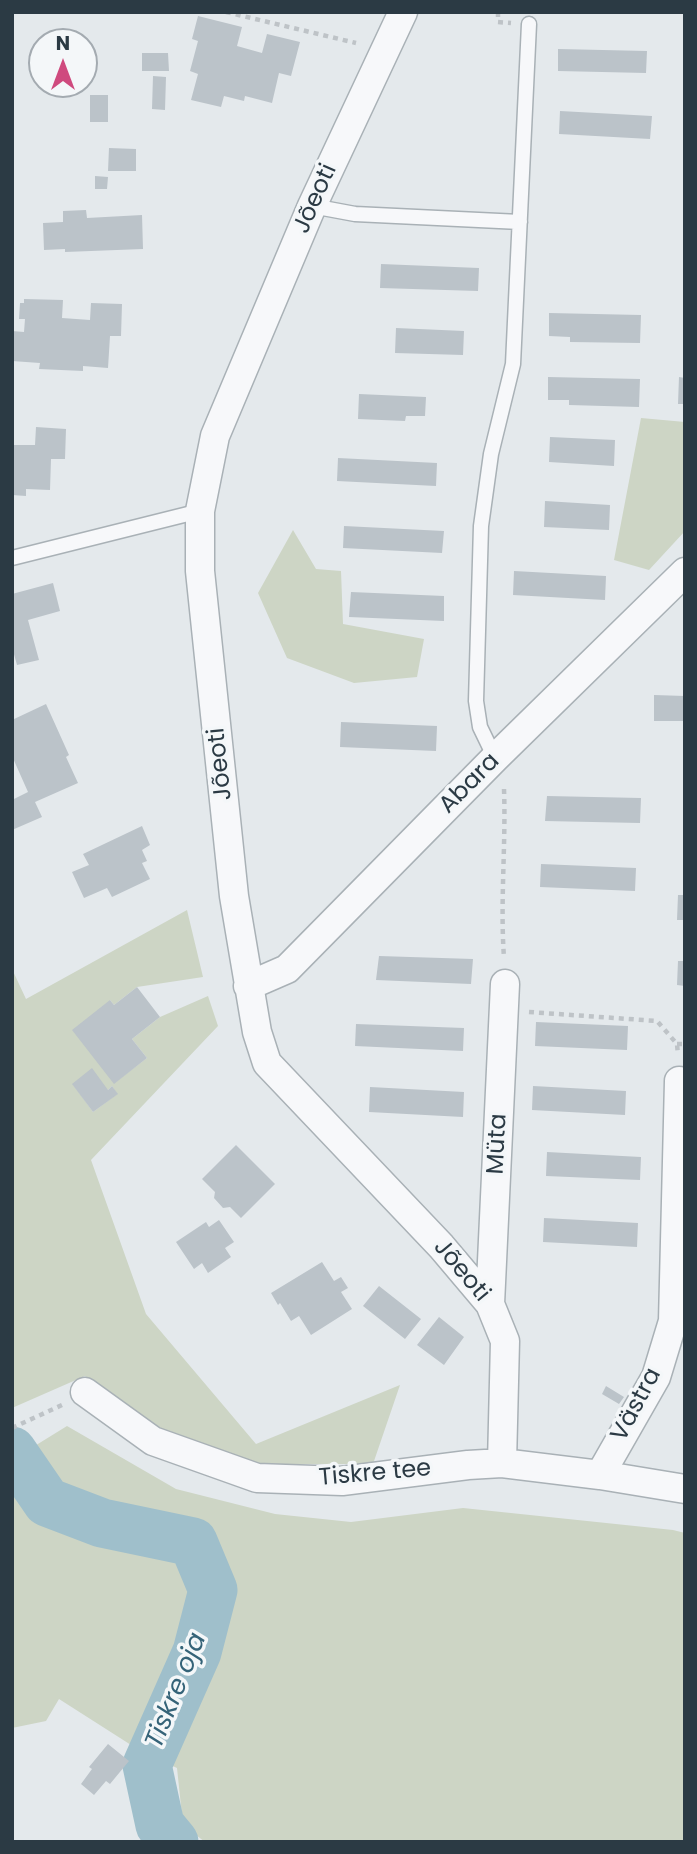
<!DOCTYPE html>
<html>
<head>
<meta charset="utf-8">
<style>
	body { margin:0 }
	#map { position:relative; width:697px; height:1854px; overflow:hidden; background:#e4e9ec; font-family:Poppins,sans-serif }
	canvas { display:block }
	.frame { position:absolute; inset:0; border:14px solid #2b3a44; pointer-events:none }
	.north { position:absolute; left:28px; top:28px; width:70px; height:70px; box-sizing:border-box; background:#f4f7f9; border:2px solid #a4abb1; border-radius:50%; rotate:0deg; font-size:19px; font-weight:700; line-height:28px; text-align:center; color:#2b3a44 }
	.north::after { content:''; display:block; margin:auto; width:24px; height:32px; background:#cf4a7e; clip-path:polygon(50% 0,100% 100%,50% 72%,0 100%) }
</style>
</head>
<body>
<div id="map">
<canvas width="697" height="1854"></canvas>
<div class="frame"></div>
<div class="north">N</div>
</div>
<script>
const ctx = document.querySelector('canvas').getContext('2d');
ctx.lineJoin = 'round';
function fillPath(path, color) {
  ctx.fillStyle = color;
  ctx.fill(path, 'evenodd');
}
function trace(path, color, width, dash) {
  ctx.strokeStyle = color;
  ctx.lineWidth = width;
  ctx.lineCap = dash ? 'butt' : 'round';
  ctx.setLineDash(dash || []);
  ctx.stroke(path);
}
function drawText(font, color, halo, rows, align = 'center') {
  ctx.font = font + ' Poppins,sans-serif';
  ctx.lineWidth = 7;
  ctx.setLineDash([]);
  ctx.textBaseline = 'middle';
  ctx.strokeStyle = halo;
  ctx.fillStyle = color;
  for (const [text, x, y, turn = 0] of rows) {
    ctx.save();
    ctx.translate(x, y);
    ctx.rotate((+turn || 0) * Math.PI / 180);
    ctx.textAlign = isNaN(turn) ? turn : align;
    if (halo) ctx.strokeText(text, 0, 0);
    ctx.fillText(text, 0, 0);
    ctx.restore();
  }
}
fillPath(new Path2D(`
	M641,418L685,422V531L649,570L614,560Z
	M293,530L316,569L341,571L343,624L424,639L417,677L354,683L287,658L258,593Z
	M187,910L203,977L137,987L114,1005L110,1000L114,1083L147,1058L132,1039L160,1017L208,996L218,1026L91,1160L146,1314L256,1444L400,1385L373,1464H257L161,1433L85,1376L12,1408V969L26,999ZM73,1084L108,1090L112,1086L117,1094L93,1112Z
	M67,1426L176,1489L275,1514L351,1522L463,1508L673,1530L685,1533V1842H205L183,1825L177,1768L142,1752L59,1699L46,1721L12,1728V1460Z`), '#cdd5c5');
trace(new Path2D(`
	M12,1451L47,1502L102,1523L193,1542L213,1590L197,1652L147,1765L160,1825L174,1842`), '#9fbfcb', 49);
fillPath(new Path2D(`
	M198,16L242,27L237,46L262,53L267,34L300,42L291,76L279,73L272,103L245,96L244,101L224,96L221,107L191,100L198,74L190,71L198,41L192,39Z
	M558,49L647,51L646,73L558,71Z
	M142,53H168L169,71H142Z
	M153,76L166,77L165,110L152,109Z
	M90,95H108V122H90Z
	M560,111L652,116L650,139L559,134Z
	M109,148L136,149V171H108Z
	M95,176L108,177L107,189H95Z
	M86,210L87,218L142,215L143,249L65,252V249L44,250L43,223L63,222V211Z
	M381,264L479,268L478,291L380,288Z
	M24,299L63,300L62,318L90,320L91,303L122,304L121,336H110L108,368L83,366V371L39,369L40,363L12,361V331L24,332L25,319H19L20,303H24Z
	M549,313L641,315L640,343L570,342V337L549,336Z
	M396,328L464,331L463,355L395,353Z
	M548,377L640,379L639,407L569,405V400H548Z
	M679,377L685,378V404H678Z
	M359,394L426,397L425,416H406L405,421L358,419Z
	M36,427L66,429L65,459H51L50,490L26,489V496L12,495V445H35Z
	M550,437L615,440L614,466L549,462Z
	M338,458L437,463L436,486L337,481Z
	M545,501L610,505L609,530L544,527Z
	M344,526L444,531L442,553L343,548Z
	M514,571L606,576L605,600L513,595Z
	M53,583L60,611L28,620L39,660L17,665L12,647V594Z
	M351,592L444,596V621L349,617Z
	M654,695L685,696V721H654Z
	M46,704L69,755L66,757L78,783L35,802L42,817L12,830V800L28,792L12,756V720Z
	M341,722L437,726L436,751L340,747Z
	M547,796L641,798L640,823L545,821Z
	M142,826L150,845L142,850L147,861L142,863L150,879L112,897L107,888L84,898L72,872L89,865L83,854Z
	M541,864L636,868L635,891L540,887Z
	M678,895H685V920H677Z
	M379,956L473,959L471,984L376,980Z
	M678,961H685V986L677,985Z
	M137,987L160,1017L132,1039L147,1058L114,1084L72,1030L110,1000L114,1005Z
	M536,1022L628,1026L627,1050L535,1046Z
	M356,1024L464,1028L463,1051L355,1046Z
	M92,1068L108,1090L112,1086L118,1094L93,1112L72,1084Z
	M533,1086L626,1091L625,1115L532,1110Z
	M370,1087L464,1092L463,1117L369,1112Z
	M236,1145L275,1184L241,1218L230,1207L223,1208L214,1198L215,1192L202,1179Z
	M547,1152L641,1157L640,1180L546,1176Z
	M544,1218L638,1223L637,1247L543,1242Z
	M219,1220L234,1242L225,1248L231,1257L208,1273L202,1263L194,1269L176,1242L206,1222L209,1227Z
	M322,1262L334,1281L341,1277L348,1288L341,1292L352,1309L311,1335L299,1316L291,1321L280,1303L278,1305L271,1293Z
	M379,1286L421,1319L405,1339L363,1306Z
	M439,1317L464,1337L444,1365L417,1345Z
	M606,1386L624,1397L619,1404L602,1394Z
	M108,1744L129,1761L110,1784L106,1781L94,1795L81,1784L92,1769L89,1767Z`), '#bbc3c9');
const lane = new Path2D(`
	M312,206L355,214L520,222
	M12,558L200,511
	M495,758L480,727L476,701L481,526L491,454L513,364L529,24`);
const street = new Path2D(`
	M403,12L312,206L215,436L200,511V571L234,896L257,1032L267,1063L441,1246L490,1304L505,1341L502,1463
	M248,986L287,969L495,758L685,572
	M490,1304L505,984
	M85,1392L153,1441L257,1478L342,1481L468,1465L502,1463L600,1475L685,1489
	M600,1475L656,1377L673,1321L679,1081`);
trace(lane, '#a9b1b6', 17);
trace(street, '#a9b1b6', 31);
trace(new Path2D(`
	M226,12L356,43
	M498,12V22L511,23
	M504,789C506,845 500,902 504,958
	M529,1012L657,1021L677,1044L678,1055
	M677,1044H685
	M12,1428L62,1405`), '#bec3c7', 4.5, [5, 5]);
trace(lane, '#f7f8fa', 14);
trace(street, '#f7f8fa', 28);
drawText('24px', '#2b3a44', '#f4f7f9', [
	["Jõeoti",316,199,-66],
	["Jõeoti",221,764,-96],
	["Abara",470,784,-45],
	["Müta",498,1144,-87],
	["Jõeoti",461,1271,50],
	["Västra",637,1405,-62],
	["Tiskre tee",375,1474,-5]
]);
drawText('italic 26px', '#356378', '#f4f7f9', [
	["Tiskre oja",177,1691,-68]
]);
</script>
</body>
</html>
